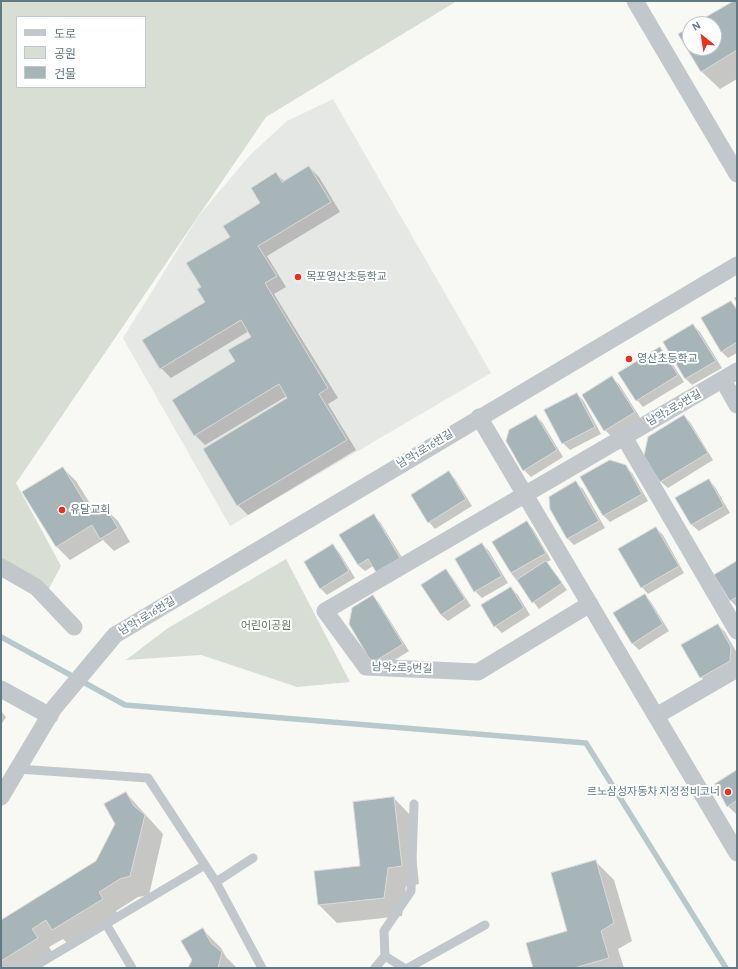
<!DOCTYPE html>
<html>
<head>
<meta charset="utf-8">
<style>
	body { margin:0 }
	#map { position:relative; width:738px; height:969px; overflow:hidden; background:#f8f8f5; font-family:"Alegreya Sans","Noto Sans KR",sans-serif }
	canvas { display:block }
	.frame { position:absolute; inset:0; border:2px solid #617983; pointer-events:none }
	.legend { position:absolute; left:16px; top:16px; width:130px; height:72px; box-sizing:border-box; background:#fff; border:1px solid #c0c9cd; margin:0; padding:5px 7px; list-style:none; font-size:12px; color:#617983 }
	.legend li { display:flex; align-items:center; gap:8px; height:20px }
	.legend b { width:20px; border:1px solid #c0c9cd }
	.north { position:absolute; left:682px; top:16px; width:40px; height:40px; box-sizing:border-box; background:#fff; border:1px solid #c0c9cd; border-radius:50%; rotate:330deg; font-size:11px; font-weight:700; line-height:16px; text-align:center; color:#617983 }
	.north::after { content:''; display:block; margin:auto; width:14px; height:18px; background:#f02d1e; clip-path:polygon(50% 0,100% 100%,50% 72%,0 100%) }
</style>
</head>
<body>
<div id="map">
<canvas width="738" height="969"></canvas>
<div class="frame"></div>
<ul class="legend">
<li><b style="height:5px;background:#c1c7ca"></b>도로</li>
<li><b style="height:11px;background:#d9ded4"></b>공원</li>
<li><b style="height:11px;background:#a7b4b8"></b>건물</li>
</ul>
<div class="north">N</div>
</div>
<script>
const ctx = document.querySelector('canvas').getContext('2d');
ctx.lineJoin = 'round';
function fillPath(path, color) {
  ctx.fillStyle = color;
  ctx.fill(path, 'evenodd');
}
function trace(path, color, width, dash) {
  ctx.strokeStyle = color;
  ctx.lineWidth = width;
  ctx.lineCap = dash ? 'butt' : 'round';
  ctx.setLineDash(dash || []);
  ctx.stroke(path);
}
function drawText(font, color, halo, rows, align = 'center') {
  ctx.font = font + ' "Alegreya Sans","Noto Sans KR",sans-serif';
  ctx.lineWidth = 4;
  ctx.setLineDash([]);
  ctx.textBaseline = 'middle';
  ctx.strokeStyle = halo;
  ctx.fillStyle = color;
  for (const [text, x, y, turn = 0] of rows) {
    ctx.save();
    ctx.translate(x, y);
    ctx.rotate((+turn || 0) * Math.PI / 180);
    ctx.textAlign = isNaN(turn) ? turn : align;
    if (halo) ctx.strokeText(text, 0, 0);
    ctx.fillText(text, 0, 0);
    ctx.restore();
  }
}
fillPath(new Path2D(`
	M333,99L491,373L230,526L123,338L198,217L249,156L287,121Z`), '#e6e8e6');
fillPath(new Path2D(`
	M1,1H457L266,117L16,483L61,566L45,596L1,567ZM17,17H145V87H17Z
	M286,559L350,682L297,687L201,655L126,660L168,628Z`), '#d9ded4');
fillPath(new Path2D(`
	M736,1H737V79L720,89L701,71L680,34L690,28V48H714V24H696Z
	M309,167L319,177L340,212L267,256L286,287L274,294L338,398L328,404L356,450L248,515L238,505L288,398L287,396L205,445L195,435L252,337L249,331L171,378L161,368L206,302L202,287L231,237L262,204L276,174L285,182Z
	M737,296V303L734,298Z
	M731,302L737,308V353L728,358L721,351Z
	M693,325L700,332L722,368L692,385L686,379L664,342Z
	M660,348L667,355L684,382L643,407L637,400Z
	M612,378L619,384L641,419L612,437L605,430L584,395Z
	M577,394L583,400L601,434L570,450L563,443Z
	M536,416L542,422L563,457L531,477L524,470Z
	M684,416L690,422L713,460L668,488L661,482L646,456Z
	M625,466L632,473L648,501L610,522L604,516L582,477Z
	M63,468L76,481L96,513L104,508L118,521L130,542L114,551L103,540L70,560L57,547L24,492Z
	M449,472L455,479L472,506L435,529L429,522Z
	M709,480L715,487L730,513L699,531L692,525L677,499Z
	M576,483L583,489L605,528L574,545L568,539L551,509Z
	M373,516L380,522L406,564L373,566L365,571L358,565Z
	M527,522L533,529L551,560L547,562L567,590L539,609L511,573Z
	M656,528L663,535L684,573L648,594L642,587Z
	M482,544L489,551L508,583L482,598L475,591L456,560Z
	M333,546L339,552L355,578L327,595L320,588Z
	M737,562V607L731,601L715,575Z
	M446,570L452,577L471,606L448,621L441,615Z
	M511,588L518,595L530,615L502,633L495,626Z
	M645,595L651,602L669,631L639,650L632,643Z
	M373,596L379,603L409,651L380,669L373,662Z
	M718,625L725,632L737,653L736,667L708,684L701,677Z
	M1,711L6,717L1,725Z
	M737,771V815L728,806Z
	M126,793L163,834L149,895L138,897L116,911L120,917L71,947L63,939L49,947L55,957L37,968H1V921L97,862L116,823Z
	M394,798L412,817L419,884L406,886L402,916L337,923L319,905L361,866Z
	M595,861L614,880L632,941L618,949L624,968H534L569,932Z
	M203,930L221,948L226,957L237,968H189Z`), '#0003');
trace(new Path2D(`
	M1,637L125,705L586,743L726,968`), '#b7c9cb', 5.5);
const building = new Path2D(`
	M734,1H737V50L701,72L678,34L690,27V48H714V24H694Z
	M309,166L331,202L258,246L277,276L265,283L328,388L319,394L347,440L237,506L203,449L287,398L279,384L194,436L172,400L235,361L228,350L251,337L241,320L160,369L142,340L205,302L197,289L201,287L186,263L230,237L223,226L260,203L251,188L276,172L282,182Z
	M731,301L737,310V342L721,352L701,318Z
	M693,324L716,361L685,379L663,342Z
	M660,347L678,375L636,401L618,373Z
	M612,376L635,412L604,431L582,395Z
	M577,393L595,427L562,444L544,410Z
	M536,415L557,450L523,471L506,441L509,430Z
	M684,415L708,453L660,482L644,456L648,437Z
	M610,460L626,465L642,494L603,516L580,477Z
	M63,467L92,514L105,507L118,528L100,539L92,525L56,547L22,492Z
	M449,471L466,499L428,523L411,495Z
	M709,479L724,506L691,525L675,498Z
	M576,481L599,521L567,539L550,509L549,497Z
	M374,514L400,558L376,572L368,559L358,565L339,535Z
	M527,521L546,553L511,573L492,542Z
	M656,527L679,566L641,588L618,549Z
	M482,543L502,576L474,592L455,559Z
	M333,544L349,571L320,589L304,562Z
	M546,561L562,583L532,603L517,580Z
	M737,561V597L730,601L714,575Z
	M446,569L465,599L441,615L421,585Z
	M511,587L524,608L494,627L481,605Z
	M645,594L663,624L632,644L613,613Z
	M373,595L403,644L372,663L349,624L352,608Z
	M718,624L731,647L730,661L700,678L681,645Z
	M737,770V800L727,807L715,784Z
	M126,792L134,806L145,815L130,876L120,879L99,892L103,899L52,930L46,920L32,929L38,938L1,961V920L96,861L115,824L104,804Z
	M394,797L402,866L388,868L384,898L318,905L314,871L360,866L353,802Z
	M596,860L614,923L601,931L609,958L574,968H533L526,943L567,931L551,873Z
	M203,928L211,943L222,952L218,968H188L192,960L181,941Z`);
fillPath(building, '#a7b4b8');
trace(building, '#dadad8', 1);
trace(new Path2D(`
	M18,769L148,778L216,882L262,968
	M216,882L253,858
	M106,924L132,968
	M385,956L404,968
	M36,968L35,966L205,865
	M375,968L385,956L384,931L411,891L414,804
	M408,968L485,925`), '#c1c7ca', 9);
trace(new Path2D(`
	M635,1L737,174
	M723,380L737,405
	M479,417L737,853
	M624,437L737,631
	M1,567L36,587L74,627
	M590,604L478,672L366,667L325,611L737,371
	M1,689L50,716
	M656,716L737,669
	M1,797L54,708L115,635L737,265`), '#c1c7ca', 17);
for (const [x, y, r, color] of [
	[298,277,4,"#f02d1e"],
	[629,359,4,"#f02d1e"],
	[62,510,4,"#f02d1e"],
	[728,792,4,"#f02d1e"]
]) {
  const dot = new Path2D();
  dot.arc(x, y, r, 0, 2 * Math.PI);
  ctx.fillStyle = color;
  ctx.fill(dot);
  trace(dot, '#fff', 1.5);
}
drawText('11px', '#617983', '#fff', [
	["목포영산초등학교",306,277],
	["영산초등학교",637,359],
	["유달교회",70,510],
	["르노삼성자동차 지정정비코너",720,792,"right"]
], 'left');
drawText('11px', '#617983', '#fff', [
	["남악2로9번길",674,408,-30],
	["남악1로16번길",425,449,-31],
	["남악1로16번길",147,616,-31],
	["남악2로9번길",402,668,2]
]);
drawText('11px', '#697a60', '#fff', [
	["어린이공원",266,626]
]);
</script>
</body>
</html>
